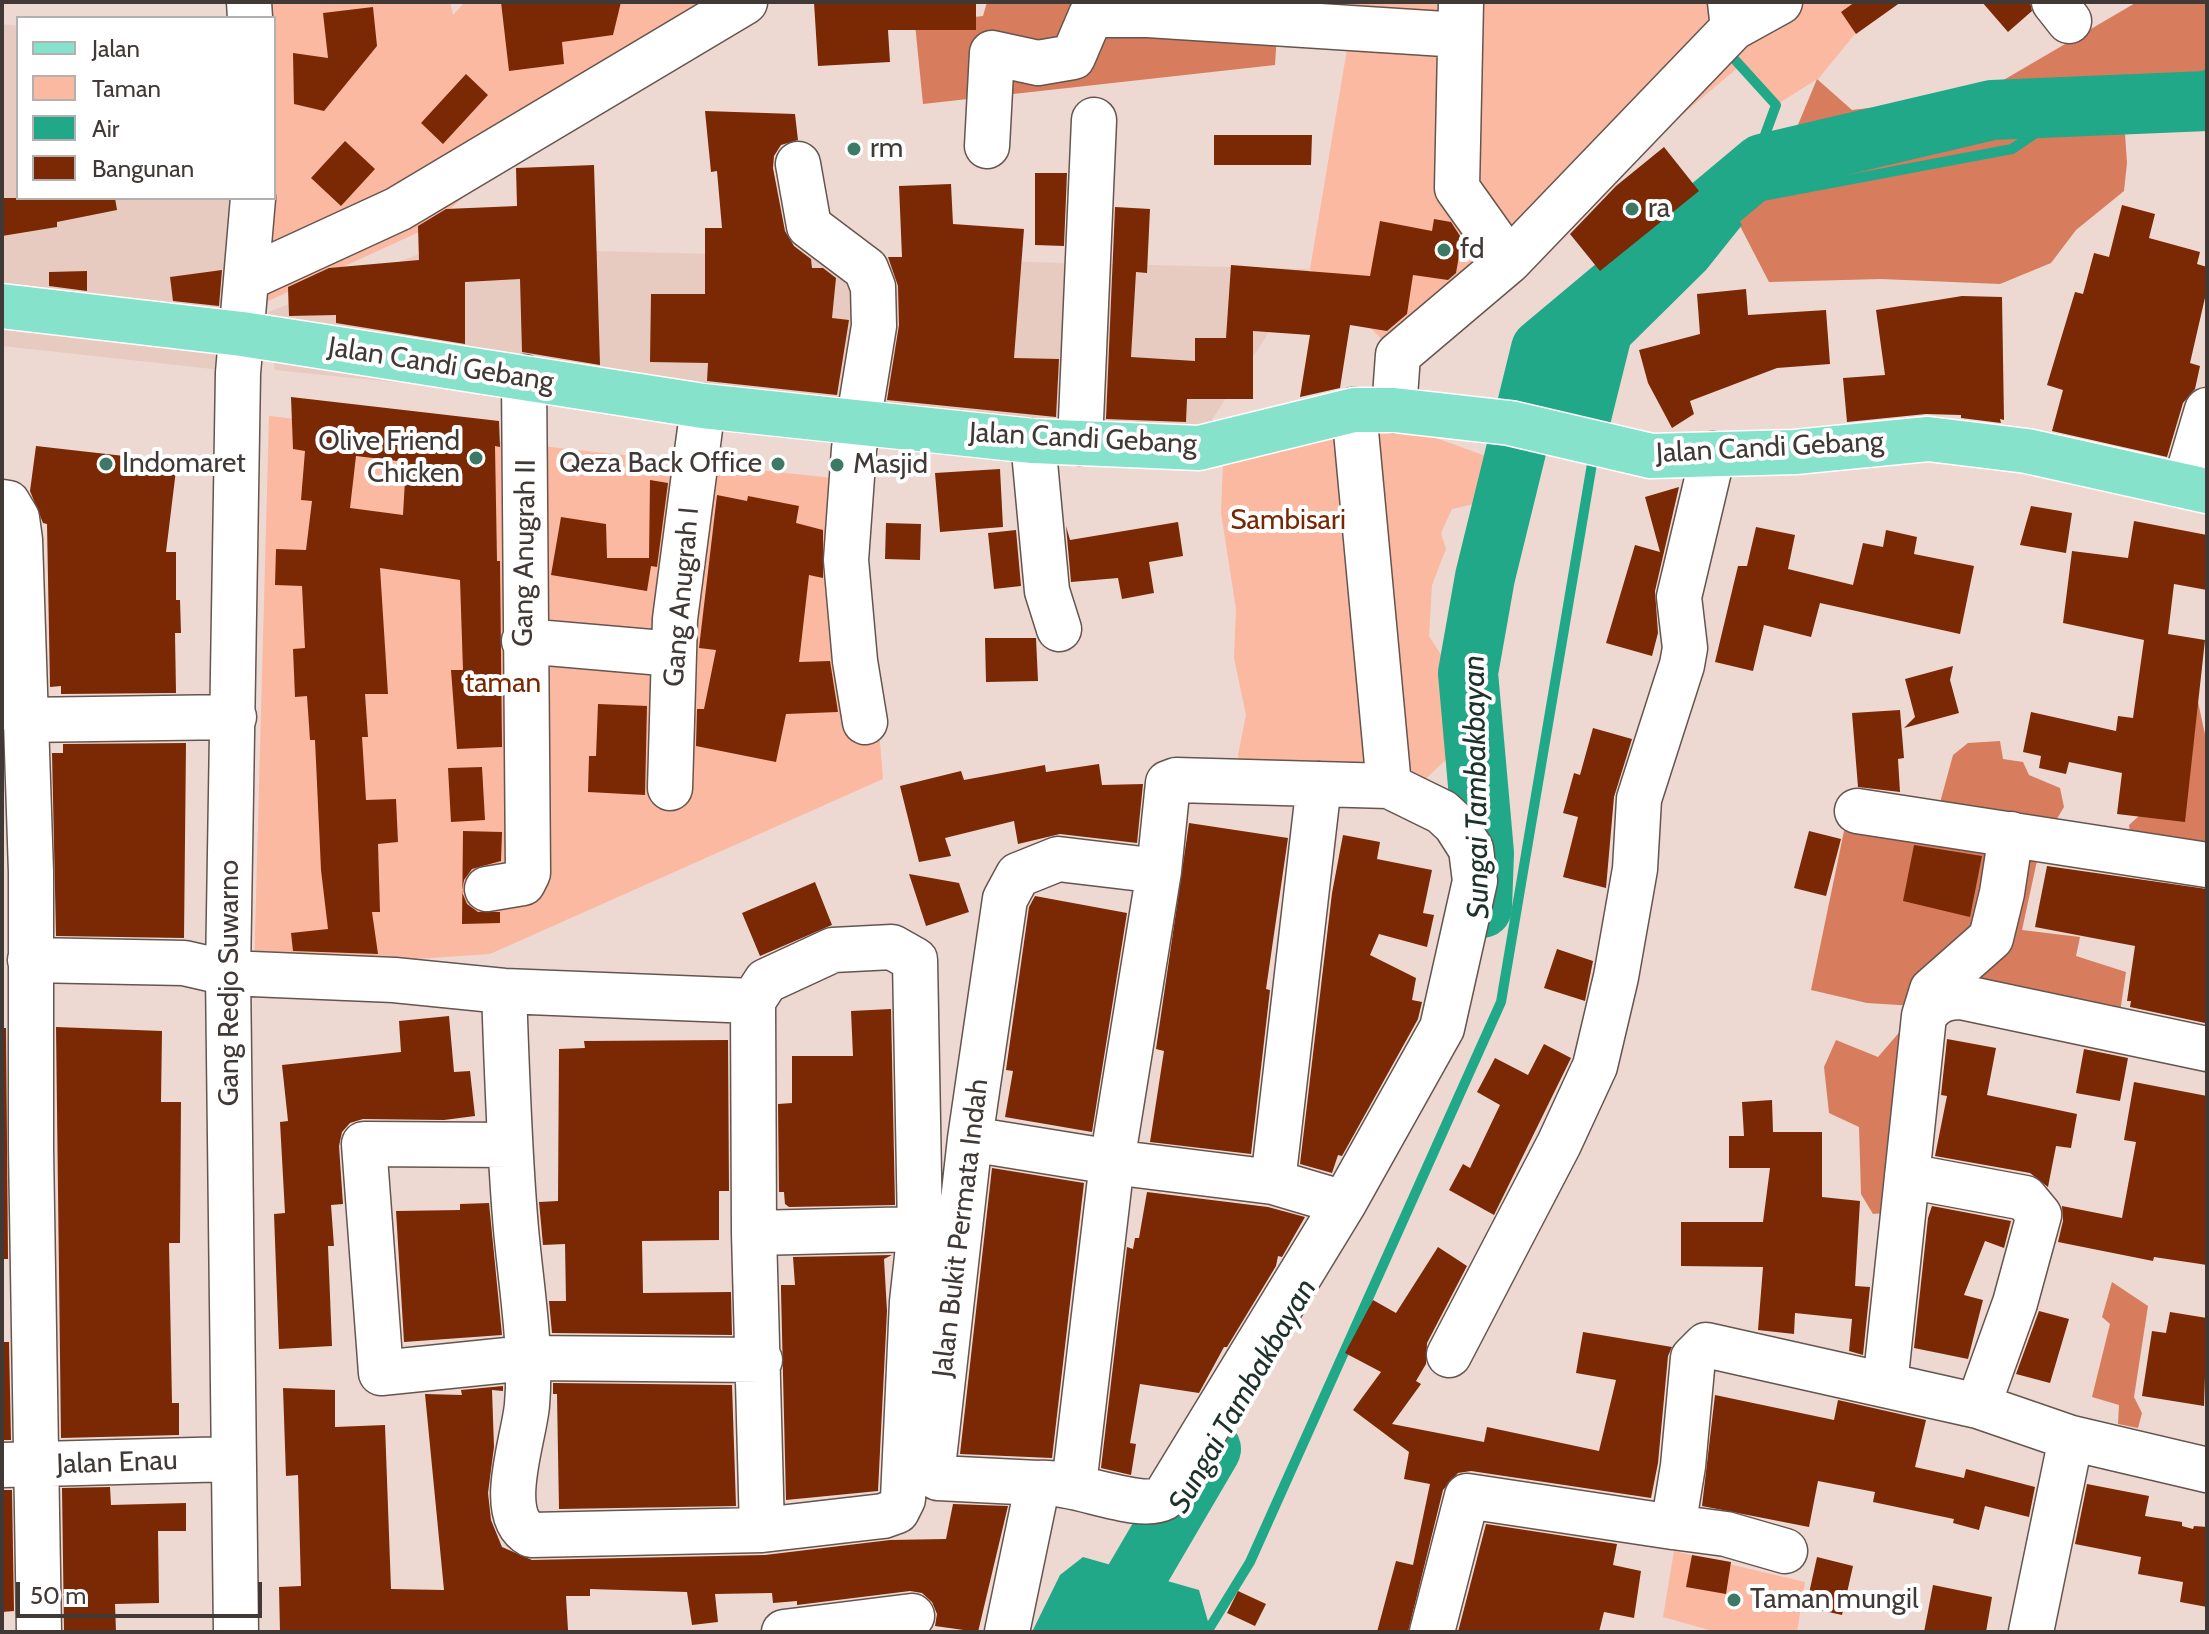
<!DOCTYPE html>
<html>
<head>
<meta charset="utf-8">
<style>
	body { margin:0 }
	#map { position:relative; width:2209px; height:1634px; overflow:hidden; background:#edd9d2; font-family:Cabin,sans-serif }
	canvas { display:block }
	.frame { position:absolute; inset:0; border:4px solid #413936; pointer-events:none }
	.legend { position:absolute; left:16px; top:16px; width:260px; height:184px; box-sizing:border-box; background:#fff; border:2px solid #b3b0af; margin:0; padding:10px 14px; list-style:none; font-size:24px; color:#413936 }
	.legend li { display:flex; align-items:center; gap:16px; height:40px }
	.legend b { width:40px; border:2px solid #b3b0af }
	.scale { position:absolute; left:16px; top:1582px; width:246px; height:36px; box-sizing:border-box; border:4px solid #413936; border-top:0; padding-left:10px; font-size:24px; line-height:28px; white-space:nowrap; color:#413936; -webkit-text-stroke:6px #fff; paint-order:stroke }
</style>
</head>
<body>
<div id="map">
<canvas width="2209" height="1634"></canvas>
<div class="frame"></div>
<ul class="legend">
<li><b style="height:10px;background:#86e2cb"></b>Jalan</li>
<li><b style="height:22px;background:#fbb9a1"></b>Taman</li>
<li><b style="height:22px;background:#20a888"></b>Air</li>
<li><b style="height:22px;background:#7a2904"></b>Bangunan</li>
</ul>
<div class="scale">50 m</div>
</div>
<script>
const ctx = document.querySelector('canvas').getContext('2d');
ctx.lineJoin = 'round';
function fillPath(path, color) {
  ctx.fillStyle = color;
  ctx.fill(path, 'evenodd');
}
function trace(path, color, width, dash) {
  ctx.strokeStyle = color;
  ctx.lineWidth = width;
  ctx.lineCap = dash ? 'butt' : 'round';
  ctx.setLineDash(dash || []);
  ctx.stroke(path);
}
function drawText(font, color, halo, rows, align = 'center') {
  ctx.font = font + ' Cabin,sans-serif';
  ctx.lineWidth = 8;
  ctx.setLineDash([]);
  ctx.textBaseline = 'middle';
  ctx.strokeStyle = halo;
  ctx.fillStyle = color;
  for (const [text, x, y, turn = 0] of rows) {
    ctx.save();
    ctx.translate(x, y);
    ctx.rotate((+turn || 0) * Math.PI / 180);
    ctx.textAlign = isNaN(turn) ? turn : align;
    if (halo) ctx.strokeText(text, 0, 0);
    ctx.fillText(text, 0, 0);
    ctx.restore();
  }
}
fillPath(new Path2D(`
	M2,24L18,26V198H256L231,371L2,346Z
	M437,247L1310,269L1191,452L1174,462L275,370L268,312Z`), '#e7cbc1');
fillPath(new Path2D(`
	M262,2H450L453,15L465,2H747L534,134L430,227L242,313L274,198V18H264Z
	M1351,2H1881L1819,78L1776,105L1741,65L1398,355L1310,269L1353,14Z
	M269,416L859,481L883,779L490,954L254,970Z
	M1348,428L1365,778L1241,779L1238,755L1246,715L1234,658L1236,609L1221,513L1223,462Z
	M1411,429L1497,460L1478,503L1452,509L1441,533L1446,549L1432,585L1429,636L1452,672L1455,751L1416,788L1412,811L1361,432Z
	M1674,1551L1805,1582L1797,1632H1716L1663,1617Z`), '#fbb9a1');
fillPath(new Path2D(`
	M987,2H1279L1275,65L923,104L915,24L983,16Z
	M2137,2H2207V105L2150,89L2028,94L1823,147L1992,110L2123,104L2127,163L2124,191L2076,230L2051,263L2000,284L1881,279L1769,282L1724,195L1762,164L1785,156L1817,79L1852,110L1934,100L1995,85Z
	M2197,697L2207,744V860L2131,838L2129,825L2139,816Z
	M2000,741L2003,759L2023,762L2029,775L2060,788L2064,807L2040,847L2022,930L2080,937L2076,956L2126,972L2119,1019L1867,1003L1811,990L1844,831L1888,832L1938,810L1953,755L1968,743Z
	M1922,1006L1898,1212L1873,1214L1861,1194L1859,1127L1829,1113L1824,1067L1836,1040L1878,1057Z
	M2112,1282L2148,1306L2134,1397L2142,1413L2138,1428L2118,1424L2119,1405L2092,1397L2110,1324L2102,1317Z`), '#d77d5d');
fillPath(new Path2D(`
	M1724,195L1742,225L1706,270L1630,345L1606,441L1540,420L1547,355Z
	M1083,1557L1199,1590L1211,1632H1032L1060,1575Z`), '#20a888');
trace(new Path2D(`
	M1727,51L1776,105L1741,200
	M1726,218L1741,200L2012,149L2049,124L2181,86L2207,74
	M1207,1632L1250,1562L1501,1002L1594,452`), '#20a888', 10);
trace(new Path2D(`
	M1482,908L1484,853L1468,673L1485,577L1541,349L1762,164L1992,110L2207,101
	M1104,1632L1211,1449`), '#20a888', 60);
fillPath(new Path2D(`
	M501,2H621L613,35L562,42L564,64L509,71Z
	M814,2H976V30H888L890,62L818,66Z
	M1855,2H1901L1856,34L1841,12Z
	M1982,2H2030L2032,11L2008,32Z
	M373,7L377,46L324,111L294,104L293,53L328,58L323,13Z
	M466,74L488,95L443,144L421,123Z
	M705,111L795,114L798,140L781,145L774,156L773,168L785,231L794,246L811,259L812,268H823L836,278L832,318L849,320L837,395L707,381L708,363L650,362L651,294H705V228H722L717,171L711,172Z
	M1214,135H1312L1311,165H1214Z
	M345,141L375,169L341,206L311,178Z
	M1664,147L1699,191L1600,271L1570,234L1616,186Z
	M594,165L600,365L522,352L520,279L465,282V344L336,323V315L289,316L288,287L329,268L419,260L418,226L446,209L517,206L516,168Z
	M1035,173H1067L1064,246L1035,245Z
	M951,184L953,224L1024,229L1014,358L1059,359L1056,417L887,400L899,325L898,286L888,257H902L899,186Z
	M2,198H115L117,210L57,222V227L2,236Z
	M2122,205L2155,214L2149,238L2200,252L2197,264L2207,267V289L2190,363L2200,366L2195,389L2183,403L2167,457L2052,431L2063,390L2047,385L2075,292L2083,294L2094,253L2109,257Z
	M1115,207L1150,209L1147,273L1136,272L1131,357L1195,361V338H1226L1231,265L1370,276L1380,221L1432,231L1434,219L1451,222L1462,239L1456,273L1448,280L1413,275L1407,314L1387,331L1350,325L1340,388L1300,397L1310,335L1253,331V399H1187L1186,422L1106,419Z
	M222,270L219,306L173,301L170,277Z
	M87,271V291L49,286V272Z
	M1746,289L1748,315L1826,310L1830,364L1777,368L1690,401L1694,414L1672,428L1648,383L1639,350L1700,334L1697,294Z
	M1962,296L2002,297L2004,420L2000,419L2001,423L1961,418V415L1926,414L1847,422L1843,378L1885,375L1876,310Z
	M291,397L499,421L500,447L495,446L497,561H500L502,747L457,749L451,670H463L460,580L380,568L388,694H365L368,737H362L366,800L396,799L398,842L378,844L380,912H372L378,954L293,951L291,933L328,929L321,870L315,740H310L307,696L295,697L293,649L305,648L302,586L275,585L276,549L306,550L312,501L301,500L305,451L293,449ZM356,456L406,462L403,515L350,508Z
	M36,446L177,462L166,552H176V600H180L181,633H175L176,693L61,694V686L50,687L47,524L43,523L30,491Z
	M1000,469L1003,527L940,532L935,473Z
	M650,480L668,483L657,567L651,566L647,591L551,575L561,517L606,524L607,558H649Z
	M1679,487L1655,591L1658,633L1652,656L1606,643L1635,545L1660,552L1645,497Z
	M717,495L747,501L748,496L799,506L796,523L823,530V578L809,575L799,662L830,661L838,712L786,714L776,762L696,746L697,709H704L716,650L699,648Z
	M2031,506L2072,513L2066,553L2020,545Z
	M2134,521L2207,535V590L2174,584L2168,634L2205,640L2185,822L2117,814L2122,773L2069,762L2066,774L2039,768L2041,756L2023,752L2031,712L2116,731L2118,716L2133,718L2144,640L2063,623L2072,551L2128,558Z
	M1178,522L1183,556L1149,562L1154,593L1122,599L1118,578L1071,582L1066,526L1070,540Z
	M886,523L921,524L920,560L885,559Z
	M1756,527L1795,535L1788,569L1853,585L1863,543L1883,547L1886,530L1917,537L1914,554L1974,566L1960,634L1820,603L1811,637L1764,625L1753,671L1715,662L1738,566H1747Z
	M1016,530L1021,586L994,589L988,533Z
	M985,638H1036L1038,681L986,682Z
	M1953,666L1950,680L1959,713L1904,728L1915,717L1905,679Z
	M598,704L647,706L645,795L588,792L589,756H596Z
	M1900,710L1904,758L1898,759L1900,792L1858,787L1852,713Z
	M1593,728L1632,739L1614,797L1606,888L1563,877L1578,817L1563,813L1574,773L1580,775Z
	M186,743L184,938L56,936L52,753H63V744Z
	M1099,764L1102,785L1143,784L1137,843L1060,834L1018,844L1014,821L945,838L951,856L919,862L900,786L961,771L964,780L1045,765L1046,772Z
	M482,767L485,820L451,822L448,768Z
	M1189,823L1288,838L1266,989L1270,990L1251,1154L1150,1142L1164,1051L1156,1049Z
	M463,831L502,832L501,861L472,869L464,880L462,892L467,904L478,912H500V923L462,924Z
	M1809,831L1841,839L1826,896L1794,888Z
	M1343,835L1380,842L1377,859L1432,870L1423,913L1434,915L1427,947L1379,934L1370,955L1416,978L1412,1000L1422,1002L1418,1019L1342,1156L1338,1155L1332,1173L1300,1164L1332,893Z
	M1914,845L1982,856L1970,917L1903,901Z
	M2047,866L2207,889L2205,1023L2130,1007L2131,1001H2127L2135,946L2035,927Z
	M909,874L959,883L969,912L926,926Z
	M815,882L832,925L760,956L742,913Z
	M1035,896L1127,913L1092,1132L1005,1117L1013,1071L1006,1070L1029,907Z
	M1557,949L1593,961L1585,1001L1544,988Z
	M891,1009L895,1205L789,1207L785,1204L784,1192H779L778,1104L792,1103V1056H853L851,1011Z
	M449,1016L454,1072L470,1071L475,1116L444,1120L363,1119L350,1123L342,1132L339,1146L343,1204L331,1205L334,1246H328L332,1346L279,1349L274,1214L285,1213L280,1122L288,1121L282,1065L401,1052L399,1021Z
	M56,1027L162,1031L161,1102H181L180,1243H169L172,1403H179V1435L61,1438Z
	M2,1028H6L8,1259H2Z
	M1947,1039L1996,1048L1987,1095L2077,1114L2071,1148L2056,1146L2048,1187L2030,1173L1935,1156L1947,1096L1941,1095Z
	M728,1040L729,1191H719V1240L642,1241L643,1293L731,1292L732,1335L552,1333L549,1301H566L565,1244L543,1245L539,1202L558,1201L559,1049L585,1048L584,1041Z
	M1544,1044L1571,1058L1494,1215L1449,1190L1463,1164L1470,1168L1500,1105L1477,1092L1495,1058L1528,1075Z
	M2084,1049L2128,1058L2120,1101L2076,1093Z
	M2134,1082L2207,1096V1265L2154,1257L2153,1261L2058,1242L2063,1221L2062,1206L2122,1218L2136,1142L2124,1140Z
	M1772,1100L1773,1132H1822V1197L1860,1201L1855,1286L1870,1287L1863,1355L1849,1351L1852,1319L1795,1313L1794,1334L1758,1330L1763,1267L1681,1266V1222H1763L1770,1168H1729V1136H1744L1742,1102Z
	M992,1168L1084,1183L1052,1458L960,1454Z
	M1147,1192L1268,1207L1305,1217L1282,1257L1278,1256L1276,1266L1227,1347H1224L1199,1393L1140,1384L1130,1443L1136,1444L1131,1475L1101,1468L1127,1247L1133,1249L1135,1238H1139Z
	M489,1203L502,1335L404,1342L396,1211L460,1210V1204Z
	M1932,1206L2011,1221L2004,1248L1985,1241L1964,1295L1983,1300L1968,1359L1914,1348L1928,1218Z
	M1438,1247L1467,1266L1427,1343L1426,1364L1416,1381L1421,1384L1392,1424L1484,1442L1487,1427L1599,1451L1616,1380L1576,1373L1583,1332L1672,1347L1668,1356L1658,1463L1651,1498L1471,1471L1458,1473L1443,1490L1408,1632H1377L1396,1561L1413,1565L1430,1484L1404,1479L1409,1452L1353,1410L1381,1372L1345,1353L1373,1300L1396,1313Z
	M892,1255L884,1259L887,1311L878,1491L786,1500L781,1291V1285H795L793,1257Z
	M2039,1311L2069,1319L2050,1383L2016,1374Z
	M2170,1312L2207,1318L2204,1406L2142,1396L2152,1331L2166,1333Z
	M2,1342H9L11,1440H2Z
	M553,1383L732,1385L736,1506L559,1509L557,1394H553Z
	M503,1386V1391L492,1390L494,1447L488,1493L491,1520L502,1547L532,1560L765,1555L890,1540L946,1539L953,1504L1008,1506L978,1632L935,1626L937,1614L932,1602L922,1593L910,1591L797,1605V1601L773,1603L772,1593L715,1594L718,1622L692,1625L687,1592L590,1589V1596H566L568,1630L280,1632L279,1587L301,1586L298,1475L286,1476L283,1388L335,1390V1427L385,1425L391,1589L444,1590L425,1394L462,1395L461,1390Z
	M1715,1395L1834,1420L1838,1400L1926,1420L1915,1467L1964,1478L1966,1469L2035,1487L2029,1517L1985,1506L1979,1530L1953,1523L1954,1519L1873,1502L1875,1492L1818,1481L1809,1527L1702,1506Z
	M2087,1484L2149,1496L2145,1516L2182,1522V1526L2193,1529L2194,1526L2207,1527V1607L2180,1602L2183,1582L2138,1574L2141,1557L2075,1544Z
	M110,1487L111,1505L186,1503V1531H158L159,1603L115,1604L116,1632H64L62,1488Z
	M2,1490H12L14,1611L2,1612Z
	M1486,1524L1617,1544L1613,1565L1641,1571L1634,1618L1604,1612L1599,1632H1458Z
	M1692,1555L1731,1562L1726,1594L1686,1587Z
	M1817,1557L1853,1566L1842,1615L1806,1607Z
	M1933,1585L1992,1597L1986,1632H1924Z
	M1238,1591L1266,1604L1255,1626L1227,1613Z`), '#7a2904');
const minor = new Path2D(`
	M249,2L250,18
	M1461,2L1457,188L1509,261
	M2054,2L2069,21
	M1733,28L1780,2
	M987,146L992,53L1038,63L1073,57L1091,15H1148L1460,35
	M798,164L809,226L866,269L873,287L874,326L854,449L846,560L855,661L865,722
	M248,278L398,209L745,2
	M1354,410L1389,786
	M1394,410L1398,355L1509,261L1733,28L1730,2
	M1033,441L1047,591L1059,629
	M1080,443L1094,120
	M2185,484L2207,410
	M2,502L8,503L17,518L20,540L31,872V1149L39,1632
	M524,641L674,654
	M24,720L234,717
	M670,788L675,619L703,406
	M1857,811L2207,865
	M487,889L523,883L528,873L524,377
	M30,960L184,963L228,973L394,980L504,991L753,1001
	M504,991C507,1071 509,1149 516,1229C521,1286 532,1347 527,1405C524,1440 495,1515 531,1535L762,1530L883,1516L897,1511L903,1499L912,1302L920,1229L915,960L892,947L833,950L766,981L753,1001L754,1233L762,1530
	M1924,1016C1934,1002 1944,997 1961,997L2207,1049
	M970,1139L1112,1162L1273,1182L1344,1203
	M509,1145L364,1144L381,1373L527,1358L760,1360
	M1907,1176L2025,1198L2039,1215L2015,1303L1978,1406
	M1273,1182L1319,784
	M754,1233L920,1229
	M1449,1355L1559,1144L1595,1066L1616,977L1635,869L1639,799L1682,665L1685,648L1679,597L1713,454
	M1885,1385L1924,1016L1932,990L1991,938L2002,893L2011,834
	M2,1465L233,1459
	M1038,1483C1073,1480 1138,1512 1164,1498L1344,1203L1442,1028L1475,881L1471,849L1455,824L1442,812L1389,786L1176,780L1168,783L1159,871L1112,1162L1074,1485
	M1673,1527L1726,1534L1785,1551
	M236,1632L228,973L238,373L253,198
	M784,1632L912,1616
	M1007,1632L1038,1483L938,1478L933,1467L970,1139L1005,899L1018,875L1058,859L1159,871
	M1432,1632L1467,1496L1673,1527L1683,1466L1693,1358L1706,1345L1978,1406L2071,1438L2207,1470
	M2031,1632L2071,1438`);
const major = new Path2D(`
	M2,306L242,334L703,406L1033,441L1199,448L1354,410H1394L1510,423L1651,456L1795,452L1928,439L2027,451L2207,491`);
trace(minor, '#65554f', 47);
trace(major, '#fff', 47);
trace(minor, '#fff', 44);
trace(major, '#86e2cb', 44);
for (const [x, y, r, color] of [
	[854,149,8,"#3c7a67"],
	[1632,209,8,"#3c7a67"],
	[1444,250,8,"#3c7a67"],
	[476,458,8,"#3c7a67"],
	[106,464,8,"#3c7a67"],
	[778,464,8,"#3c7a67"],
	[837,465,8,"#3c7a67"],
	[1734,1600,8,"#3c7a67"]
]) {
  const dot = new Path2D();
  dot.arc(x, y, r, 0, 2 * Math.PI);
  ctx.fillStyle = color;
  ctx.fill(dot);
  trace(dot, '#fff', 3);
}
drawText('28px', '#413936', '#fff', [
	["rm",870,149],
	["ra",1648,209],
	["fd",1460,250],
	["Olive Friend",460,442,"right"],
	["Chicken",460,474,"right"],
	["Indomaret",122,464],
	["Qeza Back Office",762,464,"right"],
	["Masjid",853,465],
	["Taman mungil",1750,1600]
], 'left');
drawText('28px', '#413936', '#fff', [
	["Jalan Candi Gebang",441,365,9],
	["Jalan Candi Gebang",1083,439,3],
	["Jalan Candi Gebang",1770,448,-3],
	["Gang Anugrah II",525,553,-89],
	["Gang Anugrah I",682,597,-85],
	["Gang Redjo Suwarno",230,983,-90],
	["Jalan Bukit Permata Indah",961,1228,-83],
	["Jalan Enau",117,1463,-2]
]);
drawText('28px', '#782702', '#fff', [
	["Sambisari",1288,521],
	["taman",503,684]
]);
drawText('italic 30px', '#1c312a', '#fff', [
	["Sungai Tambakbayan",1477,787,-91],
	["Sungai Tambakbayan",1243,1396,-60]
]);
</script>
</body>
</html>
